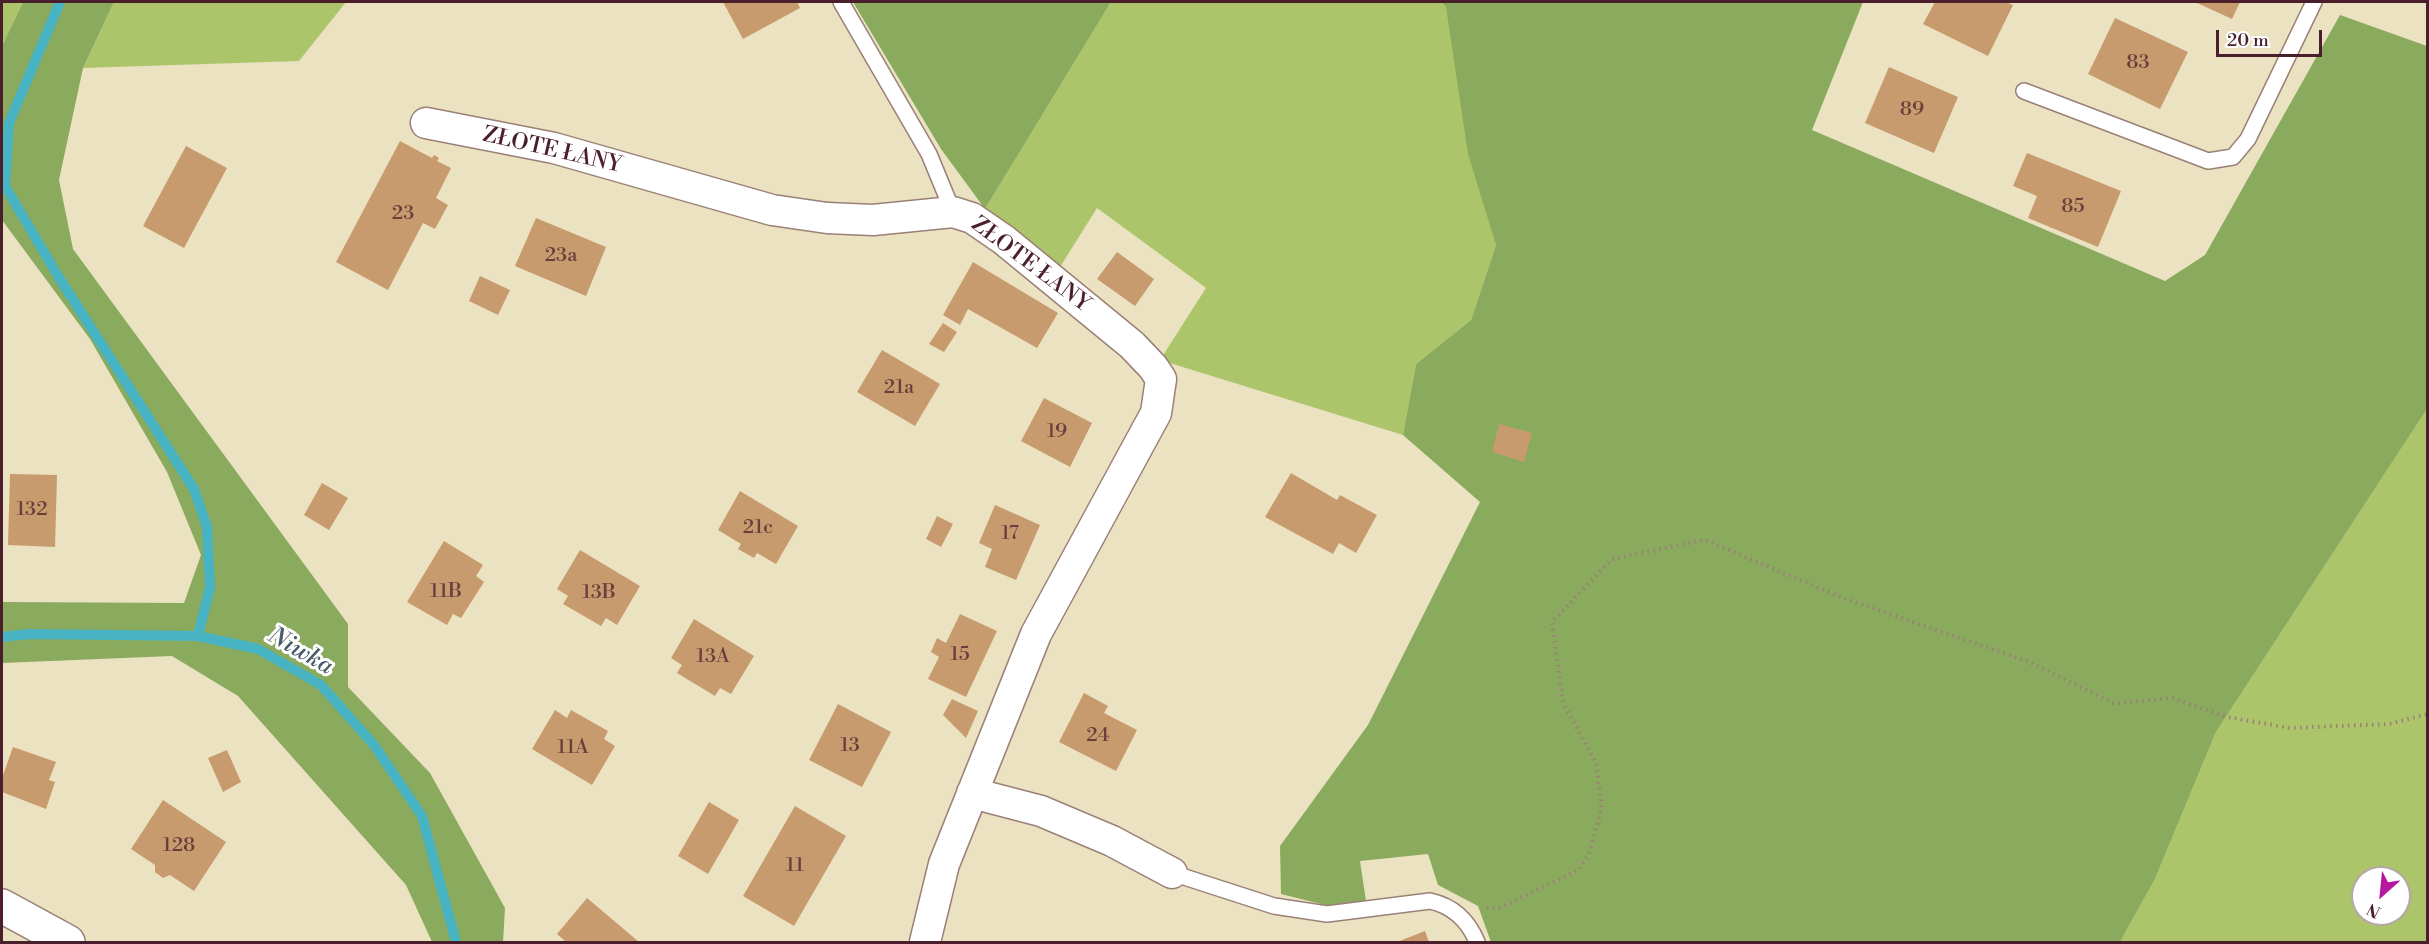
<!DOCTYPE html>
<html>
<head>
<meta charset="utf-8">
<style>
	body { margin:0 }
	#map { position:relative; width:2429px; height:944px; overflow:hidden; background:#ebe2c2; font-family:"Libre Bodoni",serif }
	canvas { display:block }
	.frame { position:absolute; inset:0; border:3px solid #4a1f2b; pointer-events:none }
	.north { position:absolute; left:2351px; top:866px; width:60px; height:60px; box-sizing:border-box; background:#fff; border:2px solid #b7a5aa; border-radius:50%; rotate:207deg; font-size:16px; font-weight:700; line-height:24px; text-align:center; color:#4a1f2b }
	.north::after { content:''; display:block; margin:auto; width:21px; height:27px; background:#b5179e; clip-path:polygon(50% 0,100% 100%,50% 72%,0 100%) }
	.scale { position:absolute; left:2216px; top:30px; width:106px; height:27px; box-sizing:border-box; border:3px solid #4a1f2b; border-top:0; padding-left:8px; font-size:18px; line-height:21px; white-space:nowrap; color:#4a1f2b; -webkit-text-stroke:4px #fff; paint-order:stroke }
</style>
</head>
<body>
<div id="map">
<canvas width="2429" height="944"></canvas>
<div class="frame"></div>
<div class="north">N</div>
<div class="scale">20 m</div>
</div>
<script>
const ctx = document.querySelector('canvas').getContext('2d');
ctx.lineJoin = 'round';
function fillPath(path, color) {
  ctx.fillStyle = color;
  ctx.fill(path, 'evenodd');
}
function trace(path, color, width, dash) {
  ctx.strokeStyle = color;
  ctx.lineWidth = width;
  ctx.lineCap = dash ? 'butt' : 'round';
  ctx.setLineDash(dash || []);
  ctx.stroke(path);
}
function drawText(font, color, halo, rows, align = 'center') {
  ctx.font = font + ' "Libre Bodoni",serif';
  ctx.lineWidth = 6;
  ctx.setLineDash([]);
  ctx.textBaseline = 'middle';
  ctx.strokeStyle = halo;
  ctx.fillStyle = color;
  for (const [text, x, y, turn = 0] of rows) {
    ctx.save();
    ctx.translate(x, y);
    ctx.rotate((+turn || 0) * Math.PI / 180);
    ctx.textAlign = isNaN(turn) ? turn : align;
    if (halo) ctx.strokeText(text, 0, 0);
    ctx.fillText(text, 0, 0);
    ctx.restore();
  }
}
fillPath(new Path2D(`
	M2,2H23L2,46Z
	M114,2H346L299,61L83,68Z
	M1111,2H1441L1446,7L1496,245L1471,320L1416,364L1403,435L1160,360L1206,288L1097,208L1055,275L985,209Z
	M2427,409V942H2120L2155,879L2216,732ZM2363,878H2399V914H2363Z`), '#adc56a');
fillPath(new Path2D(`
	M23,2H114L83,68L59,180L73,249L348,624V687L430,773L505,908L503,942H432L406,885L238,696L172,656L2,663V602L184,603L201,555L167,472L90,339L2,220V46Z
	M853,2H1111L985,209L941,149Z
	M1441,2H1863L1812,130L2165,281L2205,255L2340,15L2427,46V409L2216,732L2155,879L2120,942H1491L1478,906L1438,885L1428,854L1360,861L1366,901L1329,906L1281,894L1280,846L1368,725L1480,502L1403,435L1416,364L1471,320L1496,245L1468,154L1446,7Z`), '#8aaa5e');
trace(new Path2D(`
	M60,2L9,123L5,186L58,276L194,489L207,527L210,587L198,636
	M2,637L30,634L198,636L258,649L321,685L374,745L422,816L456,942`), '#47b3c3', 10);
fillPath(new Path2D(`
	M723,2H797L800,8L743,39Z
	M1935,2H2006L2013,5L1988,56L1923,24Z
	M2195,2H2240L2232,19Z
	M2115,18L2188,52L2160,109L2088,74Z
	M1889,67L1958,97L1934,153L1865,123Z
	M400,141L432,158L434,155L439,158L437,161L451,168L436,198L448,205L435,229L423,223L388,290L336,262Z
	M186,146L227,168L184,248L143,226Z
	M2027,153L2121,191L2098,247L2028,218L2037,196L2013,186Z
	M536,218L606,247L586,296L515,266Z
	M1117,252L1154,279L1135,306L1097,279Z
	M973,262L1058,313L1037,348L968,309L960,325L943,315Z
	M480,276L510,290L498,315L469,301Z
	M943,323L957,332L944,352L929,344Z
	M882,350L940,384L915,426L857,392Z
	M1044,398L1092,423L1070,467L1021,441Z
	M1499,424L1532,433L1524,462L1492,452Z
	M1291,473L1337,500L1340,495L1377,515L1356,553L1339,543L1333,554L1265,517Z
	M10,474L57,475L55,547L8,545Z
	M322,483L348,498L329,530L304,515Z
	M740,491L798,526L776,564L757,553L754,558L738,549L741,544L718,530Z
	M995,505L1040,525L1016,580L985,567L992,549L979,543Z
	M937,516L953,524L941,547L926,539Z
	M444,541L483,565L476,576L484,582L461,618L453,614L447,625L407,602Z
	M580,550L640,586L617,625L606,618L601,626L563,604L568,596L557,589Z
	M960,614L997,631L966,697L928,679L939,657L931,652L937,638L946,643Z
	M694,619L754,656L731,694L720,688L715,696L677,673L682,665L671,658Z
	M1084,693L1108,706L1104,713L1137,730L1116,771L1059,742Z
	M952,699L978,711L966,738L943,715Z
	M838,704L891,732L862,787L809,760Z
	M555,710L567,718L571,710L608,731L604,739L615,746L592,785L532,749Z
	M13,747L56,762L49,780L55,782L46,809L2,792V778Z
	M227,750L241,782L223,792L208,758Z
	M163,800L226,842L194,891L170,875L163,878L155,872V865L131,849Z
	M709,802L739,820L708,874L678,856Z
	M795,806L846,836L794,926L743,896Z
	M587,898L639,942H566L557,934Z
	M1425,931L1429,942H1397Z`), '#c79b6e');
const service = new Path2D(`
	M841,2L929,154L953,212
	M2024,91L2208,161L2233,157L2248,139L2314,2
	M1172,873L1274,906L1327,914L1430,901C1453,906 1468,920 1477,942`);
const minor = new Path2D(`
	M426,123L554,148L772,210L827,218L873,220L953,212L972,218L1004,240L1132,345L1153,367L1161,379L1156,413L1036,634L944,864L925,942
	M972,793L1041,811L1112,841L1172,873`);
const tertiary = new Path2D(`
	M2,906L68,942`);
trace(service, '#9a8076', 18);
trace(minor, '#9a8076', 33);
trace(tertiary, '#9a8076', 36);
trace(new Path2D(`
	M1487,907L1499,908L1579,870L1589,853L1602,808L1596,763L1563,703L1552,622L1612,559L1705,540L1843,598L2027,661L2113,703L2172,698L2227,717L2290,728L2389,724L2428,714`), '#9a8076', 4, [1.5, 4.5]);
trace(service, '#fff', 15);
trace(minor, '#fff', 30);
trace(tertiary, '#fff', 33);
drawText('20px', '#693e3c', null, [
	["83",2138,63],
	["89",1912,110],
	["85",2073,207],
	["23",403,214],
	["23a",561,256],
	["21a",899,388],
	["19",1057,432],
	["132",32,510],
	["21c",758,528],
	["17",1010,534],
	["11B",446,592],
	["13B",599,593],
	["15",960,655],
	["13A",713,657],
	["24",1098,736],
	["13",850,746],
	["11A",573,748],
	["128",179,846],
	["11",795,866]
]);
drawText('22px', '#4a1f2b', '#fff', [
	["ZŁOTE ŁANY",552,151,13],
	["ZŁOTE ŁANY",1030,265,37]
]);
drawText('italic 24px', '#495a68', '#fff', [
	["Niwka",300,652,30]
]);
</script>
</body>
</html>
